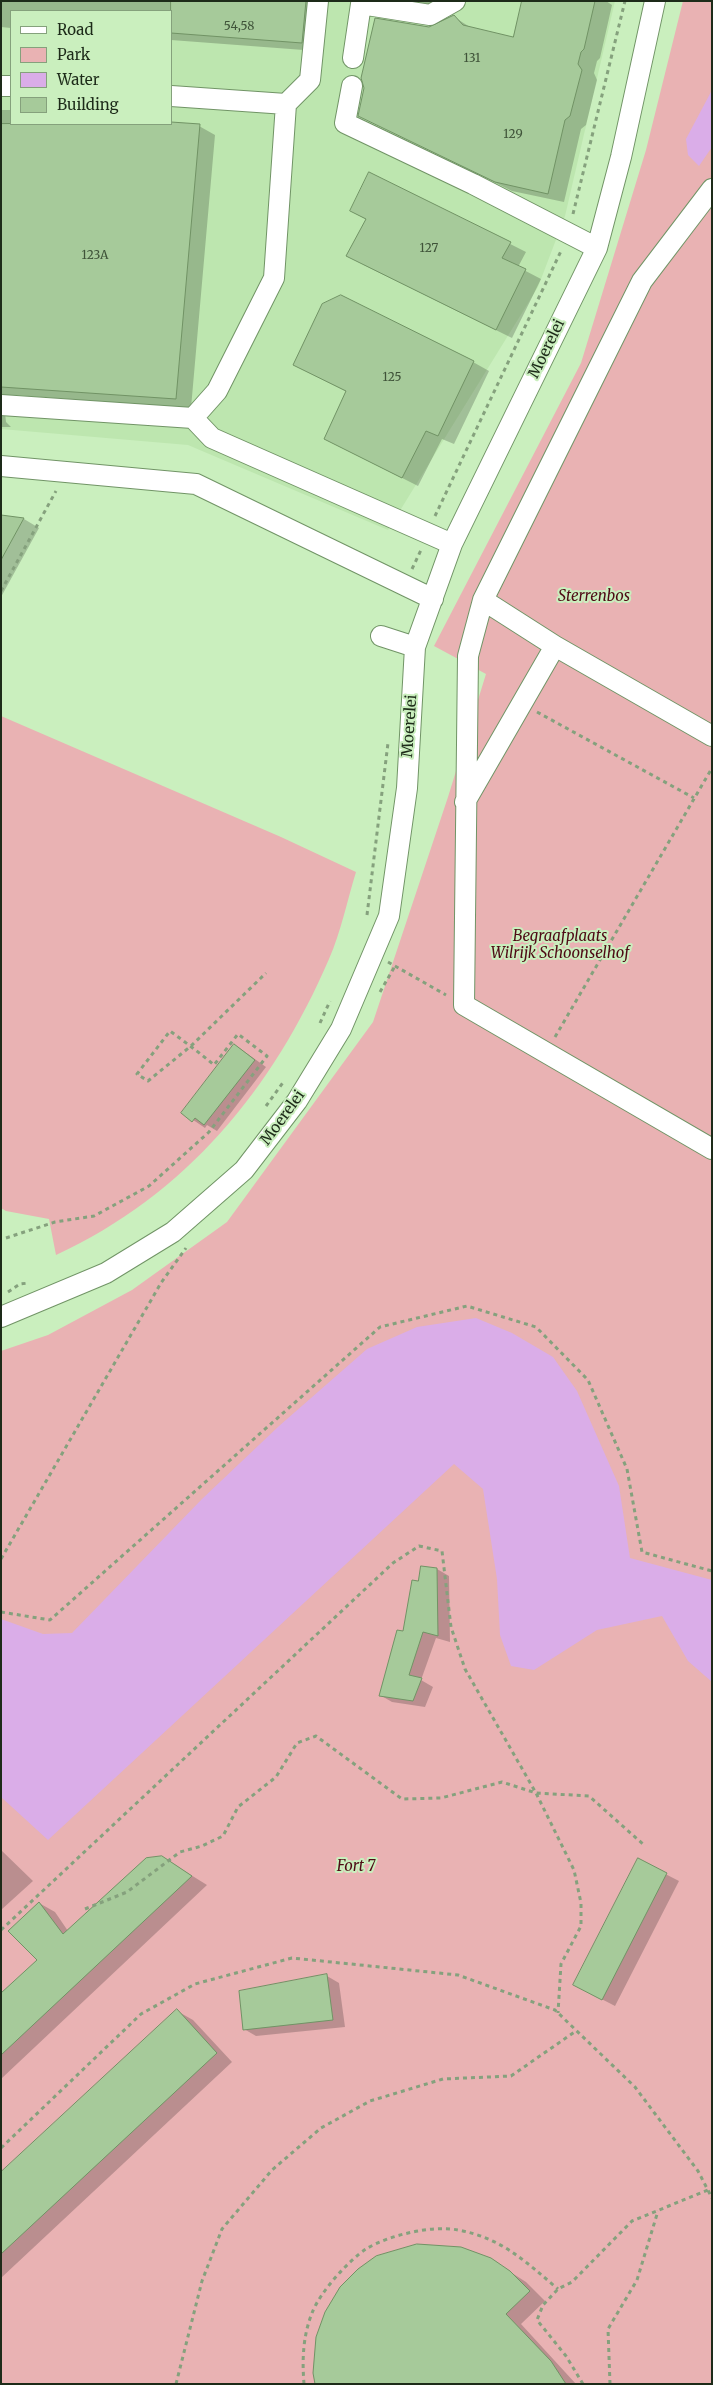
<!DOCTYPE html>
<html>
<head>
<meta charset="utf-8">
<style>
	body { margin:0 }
	#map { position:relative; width:713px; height:2385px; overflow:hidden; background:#caefbe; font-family:Merriweather,serif }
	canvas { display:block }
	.frame { position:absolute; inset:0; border:2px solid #1d2b19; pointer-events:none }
	.legend { position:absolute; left:10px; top:10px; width:162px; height:115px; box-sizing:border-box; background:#caefbe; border:1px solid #85a17c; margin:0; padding:6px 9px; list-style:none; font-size:15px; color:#1d2b19 }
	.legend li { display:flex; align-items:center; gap:10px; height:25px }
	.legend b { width:25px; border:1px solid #85a17c }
</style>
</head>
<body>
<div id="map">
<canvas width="713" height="2385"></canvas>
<div class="frame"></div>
<ul class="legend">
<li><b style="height:6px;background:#fff"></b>Road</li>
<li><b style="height:14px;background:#e9b2b3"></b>Park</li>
<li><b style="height:14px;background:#daade8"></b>Water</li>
<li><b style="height:14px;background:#a6ca9a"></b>Building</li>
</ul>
</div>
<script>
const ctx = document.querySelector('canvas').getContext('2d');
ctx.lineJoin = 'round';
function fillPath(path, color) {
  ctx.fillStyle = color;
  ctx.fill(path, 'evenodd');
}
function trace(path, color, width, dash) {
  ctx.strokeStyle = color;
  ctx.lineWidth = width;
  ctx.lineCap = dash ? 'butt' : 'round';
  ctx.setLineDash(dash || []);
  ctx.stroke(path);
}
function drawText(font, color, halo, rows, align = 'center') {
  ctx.font = font + ' Merriweather,serif';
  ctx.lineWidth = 4;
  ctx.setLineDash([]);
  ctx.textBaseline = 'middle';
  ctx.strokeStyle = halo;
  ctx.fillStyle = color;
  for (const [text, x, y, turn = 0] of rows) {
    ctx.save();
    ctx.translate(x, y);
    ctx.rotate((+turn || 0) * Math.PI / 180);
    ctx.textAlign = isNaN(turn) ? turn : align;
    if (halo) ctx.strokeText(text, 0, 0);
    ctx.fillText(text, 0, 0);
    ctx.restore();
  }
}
fillPath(new Path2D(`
	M1,1H615L565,216L538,287L388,530L188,445L1,429ZM11,11H171V124H11Z`), '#bde6af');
fillPath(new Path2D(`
	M683,1H712V2384H1V1351L48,1335L132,1290L227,1222L373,1022L448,797L486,674L434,646L581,363L646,150Z
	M1,716L281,837L356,872C347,901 341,932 329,959C273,1089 186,1195 56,1255L49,1219L6,1211L1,1208Z`), '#e9b2b3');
fillPath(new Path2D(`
	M712,90V147L699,166L688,155L686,139Z
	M476,1318L512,1333L553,1357L577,1391L619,1486L630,1558L712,1580V1682L688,1661L662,1616L597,1630L534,1670L511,1666L500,1635L497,1579L483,1489L454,1464L48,1840L1,1797V1619L43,1634L72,1633L202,1499L279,1426L367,1349L417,1327Z`), '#daade8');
fillPath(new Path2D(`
	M1,1H326L317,51L171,40V11H11V28L1,27Z
	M394,1H462L444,11Z
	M523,1H606L612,5L600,58L597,61L594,73L597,80L586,125L581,129L564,202L512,191L360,116L429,28L454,17L473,29L514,39Z
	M1,110H11V124H171L199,126L215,135L191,408L14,395V403L5,413L6,422L11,427H1Z
	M370,173L526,252L518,267L541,279L512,338L364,265L367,220L351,211Z
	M473,362L489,371L454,444L442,439L418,486L341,447L347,392L294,365Z
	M1,517L24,519L39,528L1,597Z
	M235,1045L266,1067L217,1131L207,1125L205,1128L183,1113Z
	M437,1569L449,1576L450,1642L436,1638L421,1680L433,1687L425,1707L392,1702L380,1695L404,1633L420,1582Z
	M1,1850L33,1881L1,1910Z
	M162,1857L207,1885L1,2079V1994L39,1960V1903L55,1912L68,1931Z
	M638,1860L679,1881L615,2006L586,1991Z
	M327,1976L339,1983L345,2027L256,2036L244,2029Z
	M177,2011L193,2020L232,2062L1,2278V2174Z
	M490,2259L526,2282L545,2301L521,2324L576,2384H316Z`), '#0003');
const building = new Path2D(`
	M171,1H306L302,43L171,33Z
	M522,1H595L584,49L581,52L578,64L582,70L570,116L565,120L548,194L495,182L358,116L364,88L361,78L375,18L429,27L454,15L463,25L513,37Z
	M171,122L200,124L176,399L1,387V124Z
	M369,172L511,242L502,258L526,269L496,330L346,256L366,219L350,211Z
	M341,295L474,361L438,436L426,431L402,478L324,439L346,391L293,365L322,304Z
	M1,515L24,518L1,560Z
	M234,1044L255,1060L204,1125L195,1118L192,1122L181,1113Z
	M421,1566L437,1568L438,1636L423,1632L409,1675L422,1678L413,1701L379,1696L397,1630L403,1631L412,1580L418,1581Z
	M162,1856L192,1876L1,2055V1993L37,1960L8,1931L39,1902L63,1934L146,1858Z
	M638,1858L667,1873L602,2000L573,1985Z
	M327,1974L333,2020L243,2030L239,1991Z
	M177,2009L217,2053L1,2254V2172Z
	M417,2244L461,2247L491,2258L510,2271L530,2291L506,2314L551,2361L566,2384H315L313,2373L316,2337L325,2312L340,2287L358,2269L376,2256Z`);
fillPath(building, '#a6ca9a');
trace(building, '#719365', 1);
const minor = new Path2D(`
	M353,58L361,4L430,15L455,1
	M1,86H11
	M352,86L345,123L473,184L597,248
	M171,96L286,104
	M712,189L642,281L483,600L468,656L464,1005L712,1149
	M1,405L193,418L212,438L452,544
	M193,418L217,391L274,278L286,104L310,80L318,1
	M1,466L196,484L433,599
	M483,600L555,646L712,736
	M381,636L415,647
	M465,802L555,646
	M1,1317L106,1273L173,1232L244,1170L297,1101L341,1029L389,916L407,788L415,647L452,544L597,248L621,157L655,1`);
trace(minor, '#719466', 22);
trace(new Path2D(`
	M573,214L625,1
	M435,516L561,251
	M412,569L421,550
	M1,591L56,491
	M537,712L694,798
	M367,915L388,743
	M388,962L446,995
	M380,992L395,966
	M320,1023L330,1001
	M555,1037L712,768
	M266,1106L284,1081
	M6,1238L55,1222L94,1216L149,1186L209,1132L267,1056L238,1034L214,1065C200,1053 185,1042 170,1031L137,1074L148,1081L191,1046L266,973
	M8,1292L20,1284L29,1283
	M1,1559L161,1283L186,1248
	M1,1612L50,1620L380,1327L467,1306L536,1327L588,1380L627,1469L642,1552L712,1571
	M85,1909L127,1892L180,1852L202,1846L223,1836L238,1807L276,1777L297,1743L316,1736L402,1799L441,1798L502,1782L536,1793L574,1870L581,1903V1926L561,1964L558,2013
	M1,1930L393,1563L419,1546L442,1551L451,1627L465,1669L536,1793L589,1796L644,1845
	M1,2148L141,2014L195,1984L292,1958L458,1975L555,2010L635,2087L698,2171L712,2198
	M176,2384L202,2281L222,2229L272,2170L321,2128L370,2101L443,2079L511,2076L576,2031
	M304,2384C302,2359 303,2336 312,2313C320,2292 348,2261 366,2249C389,2235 432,2225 458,2230C502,2238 526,2262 558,2289
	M583,2384L566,2356L537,2320L543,2305L558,2289L572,2282L632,2221L708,2190
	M610,2384L608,2329L637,2280L658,2211`), '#85a17d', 3, [4, 4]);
trace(minor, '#fff', 20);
drawText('12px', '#3f5339', null, [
	["54,58",239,27],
	["131",472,59],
	["129",513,135],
	["127",429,249],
	["123A",95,256],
	["125",392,378]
]);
drawText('15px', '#1d2b19', '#caefbe', [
	["Moerelei",547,349,-64],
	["Moerelei",410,726,-86],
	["Moerelei",283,1118,-54]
]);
drawText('italic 15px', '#4f0a15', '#caefbe', [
	["Sterrenbos",594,597],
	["Begraafplaats",560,937],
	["Wilrijk Schoonselhof",560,954],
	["Fort 7",356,1867]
]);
</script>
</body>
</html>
